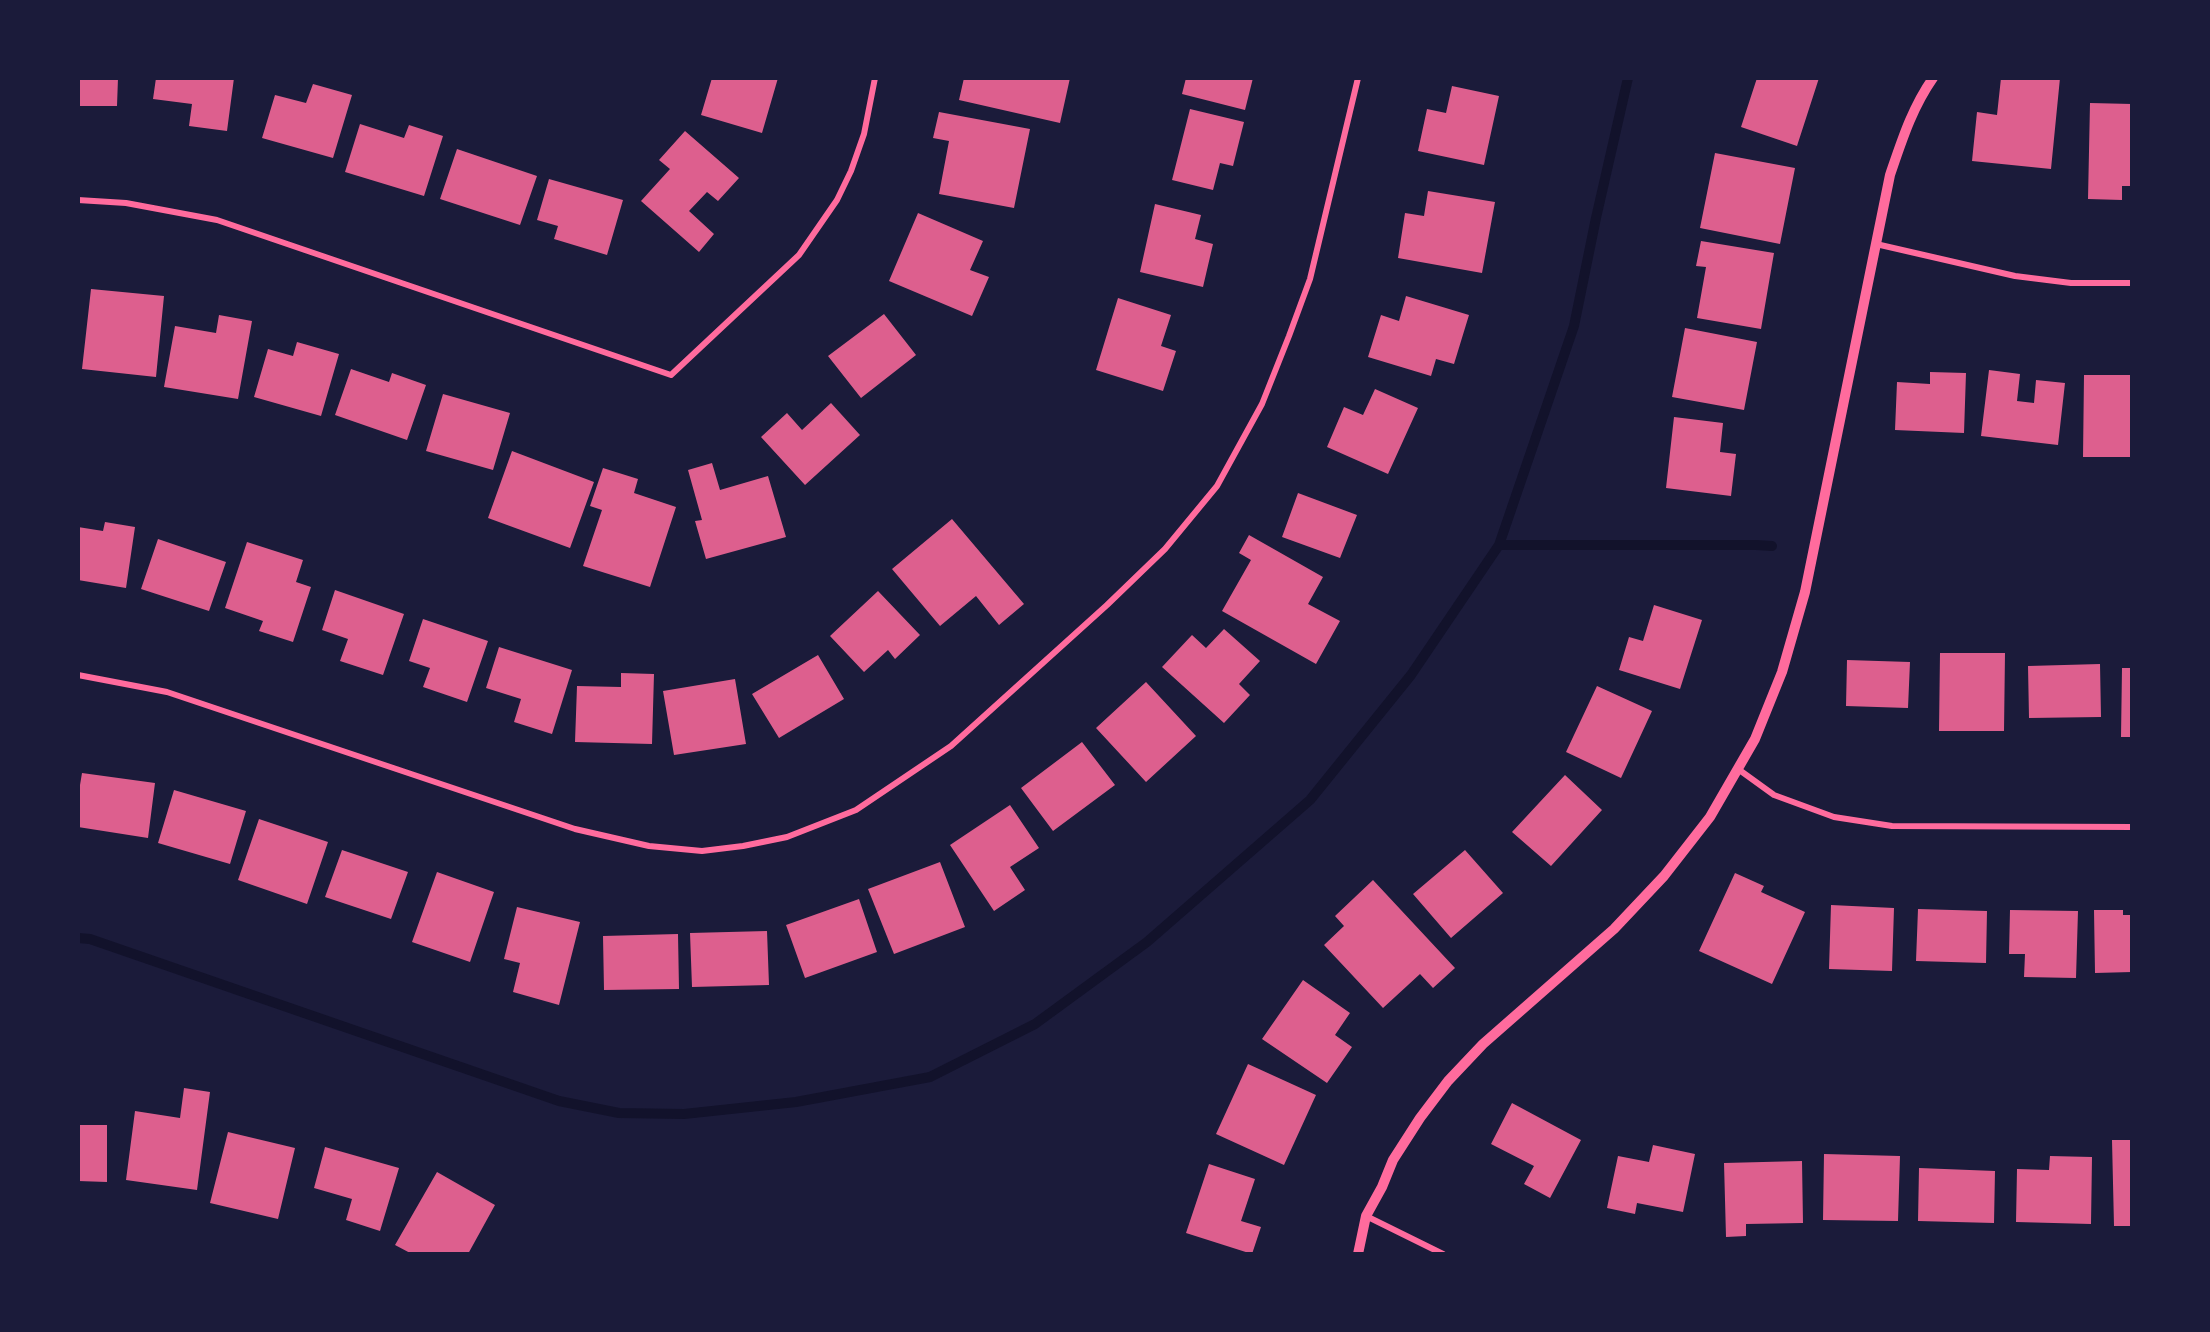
<!DOCTYPE html>
<html>
<head>
<meta charset="utf-8">
<style>
	body { margin:0 }
	#map { position:relative; width:2210px; height:1332px; overflow:hidden; background:#1b1b3a; font-family:Arial,sans-serif }
	canvas { display:block }
	.frame { position:absolute; inset:0; border:80px solid #1b1b3a; pointer-events:none }
</style>
</head>
<body>
<div id="map">
<canvas width="2210" height="1332"></canvas>
<div class="frame"></div>
</div>
<script>
const ctx = document.querySelector('canvas').getContext('2d');
ctx.lineJoin = 'round';
function trace(path, color, width, dash) {
  ctx.strokeStyle = color;
  ctx.lineWidth = width;
  ctx.lineCap = dash ? 'butt' : 'round';
  ctx.setLineDash(dash || []);
  ctx.stroke(path);
}
function fillPath(path, color) {
  ctx.fillStyle = color;
  ctx.fill(path, 'evenodd');
}
trace(new Path2D(`
	M1499,545L1574,326L1596,218L1628,78
	M78,938L90,939L559,1101L619,1113L684,1114L796,1102L930,1077L1035,1024L1147,942L1310,800L1411,675L1499,545H1756L1772,546`), '#12122b', 10);
fillPath(new Path2D(`
	M78,78H118L117,106H78Z
	M156,78H234L227,131L189,126L192,104L153,99Z
	M712,78H778L762,133L701,115Z
	M964,78H1070L1060,123L959,100Z
	M1186,78H1253L1245,110L1182,94Z
	M1757,78H1819L1797,146L1741,127Z
	M2001,78H2060L2051,169L1972,161L1977,112L1997,115Z
	M313,84L352,95L333,158L262,138L275,95L306,103Z
	M1452,86L1499,96L1484,165L1418,151L1427,109L1446,113Z
	M2090,103L2132,104V186H2122V200L2088,199Z
	M1190,109L1244,122L1233,166L1220,163L1213,190L1172,180Z
	M939,112L1030,129L1014,208L939,194L949,141L933,138Z
	M360,124L404,138L409,125L443,136L424,196L345,172Z
	M685,131L739,178L718,201L707,192L689,211L714,234L699,252L641,201L670,169L659,160Z
	M457,149L537,176L520,225L440,199Z
	M1715,153L1795,168L1780,244L1700,228Z
	M549,179L623,200L607,255L554,239L558,226L537,220Z
	M1428,191L1495,202L1482,273L1398,258L1405,213L1424,216Z
	M1155,204L1201,215L1195,239L1213,244L1203,287L1140,272Z
	M918,213L983,241L970,270L989,277L972,316L889,281Z
	M1701,241L1774,253L1761,329L1697,318L1706,267L1696,266Z
	M91,289L164,296L156,377L82,369Z
	M1406,296L1469,315L1454,364L1436,359L1431,376L1368,357L1381,315L1399,321Z
	M1118,298L1171,315L1161,346L1176,351L1163,391L1096,370Z
	M884,314L916,355L861,398L828,356Z
	M219,315L252,321L238,399L164,387L175,326L216,333Z
	M1685,328L1757,342L1744,410L1672,397Z
	M297,342L339,354L321,416L254,397L268,349L293,356Z
	M351,369L389,382L392,373L426,385L407,440L335,415Z
	M1989,370L2020,374L2017,401L2034,403L2036,380L2065,383L2058,445L1981,436Z
	M1930,372L1966,373L1964,433L1895,430L1897,382L1930,384Z
	M2084,375H2132V457H2083Z
	M1375,389L1418,408L1388,474L1327,447L1344,407L1363,415Z
	M443,394L510,413L493,470L426,451Z
	M831,403L860,435L805,485L761,437L787,413L802,430Z
	M1674,417L1723,423L1720,452L1736,454L1731,496L1666,488Z
	M512,451L594,482L570,548L488,518Z
	M712,463L720,490L768,476L786,537L706,559L695,521L702,520L688,470Z
	M603,468L638,479L634,493L676,507L650,587L583,566L602,510L590,506Z
	M1298,493L1357,515L1340,558L1282,537Z
	M952,519L1024,604L999,625L976,596L940,626L892,569Z
	M105,522L135,527L126,588L78,580V527L103,531Z
	M1249,535L1323,577L1308,604L1340,621L1316,664L1222,611L1251,560L1239,553Z
	M158,539L226,562L209,611L141,589Z
	M247,542L303,560L296,582L311,587L293,642L259,631L263,621L225,608Z
	M335,590L404,614L383,675L340,661L348,639L322,630Z
	M878,591L920,635L895,659L888,650L864,672L830,636Z
	M1654,605L1702,620L1680,689L1619,670L1629,637L1643,641Z
	M423,619L488,641L467,702L423,687L430,668L409,661Z
	M1224,629L1260,661L1239,684L1250,695L1224,723L1162,667L1192,635L1206,648Z
	M499,647L572,670L552,734L514,722L521,699L486,688Z
	M1940,653H2005L2004,731H1939Z
	M818,655L844,699L779,738L752,694Z
	M1847,660L1910,662L1908,708L1846,706Z
	M2100,664L2101,717L2029,718L2028,666Z
	M2122,668H2132V737H2121Z
	M621,673L654,674L652,744L575,742L577,686L621,687Z
	M735,679L746,744L674,755L663,691Z
	M1146,682L1196,736L1146,782L1096,728Z
	M1597,686L1652,711L1621,778L1566,752Z
	M1082,742L1115,785L1053,831L1021,788Z
	M82,773L155,783L148,838L78,827V797Z
	M1565,775L1602,810L1551,866L1512,832Z
	M174,790L246,811L230,864L158,843Z
	M1010,805L1039,848L1010,867L1025,890L994,911L950,845Z
	M259,819L328,842L307,904L238,880Z
	M342,850L408,872L391,919L325,897Z
	M1465,850L1503,893L1451,938L1413,894Z
	M940,862L965,927L894,954L868,889Z
	M437,872L494,892L470,962L412,942Z
	M1735,873L1764,886L1761,892L1805,912L1772,984L1699,951Z
	M1373,880L1455,968L1433,988L1420,974L1383,1008L1324,945L1344,926L1335,916Z
	M859,899L877,952L805,978L786,925Z
	M1831,905L1894,908L1892,971L1829,969Z
	M517,907L580,922L559,1005L513,992L520,963L504,959Z
	M1918,909L1987,911L1986,963L1916,961Z
	M2010,910L2078,911L2076,978L2024,977L2025,954H2009Z
	M2094,910H2123V915H2132V972L2095,973Z
	M767,931L769,985L692,987L690,933Z
	M678,934L679,989L604,990L603,936Z
	M1303,980L1350,1013L1335,1035L1352,1047L1327,1083L1262,1039Z
	M1248,1064L1316,1095L1284,1165L1216,1134Z
	M184,1088L210,1092L197,1190L126,1180L135,1111L180,1118Z
	M1512,1103L1581,1140L1550,1198L1524,1184L1534,1166L1491,1144Z
	M78,1125H107V1182L78,1181Z
	M228,1132L295,1148L278,1219L210,1203Z
	M2112,1140H2132V1226H2114Z
	M1653,1145L1695,1154L1683,1212L1637,1203L1635,1214L1607,1208L1618,1156L1649,1162Z
	M325,1147L399,1168L380,1231L346,1220L352,1199L314,1188Z
	M1824,1154L1900,1156L1898,1221L1823,1220Z
	M2050,1156L2092,1157L2091,1224L2016,1222L2017,1169L2049,1170Z
	M1802,1161L1803,1223L1746,1224V1236L1726,1237L1724,1163Z
	M1209,1164L1255,1179L1241,1221L1261,1227L1252,1254L1186,1233Z
	M1919,1168L1995,1171L1994,1223L1918,1221Z
	M437,1172L495,1205L468,1254H412L395,1245Z`), '#dd5f8e');
trace(new Path2D(`
	M78,200L126,203L217,220L671,375L799,255L837,200L851,171L864,134L875,78
	M1876,244L2015,276L2071,283H2132
	M78,675L167,692L575,829L649,846L702,851L743,846L787,837L856,810L951,746L1107,605L1165,549L1217,486L1262,404L1289,336L1310,279L1358,78
	M1738,769L1774,795L1834,817L1892,826L2132,827
	M1366,1216L1443,1254`), '#ff6b9d', 6);
trace(new Path2D(`
	M1358,1254L1366,1216L1382,1187L1393,1160L1420,1118L1448,1081L1483,1044L1614,929L1664,876L1710,817L1755,739L1782,672L1805,592L1890,175C1902,140 1912,108 1933,78`), '#ff6b9d', 10);
</script>
</body>
</html>
